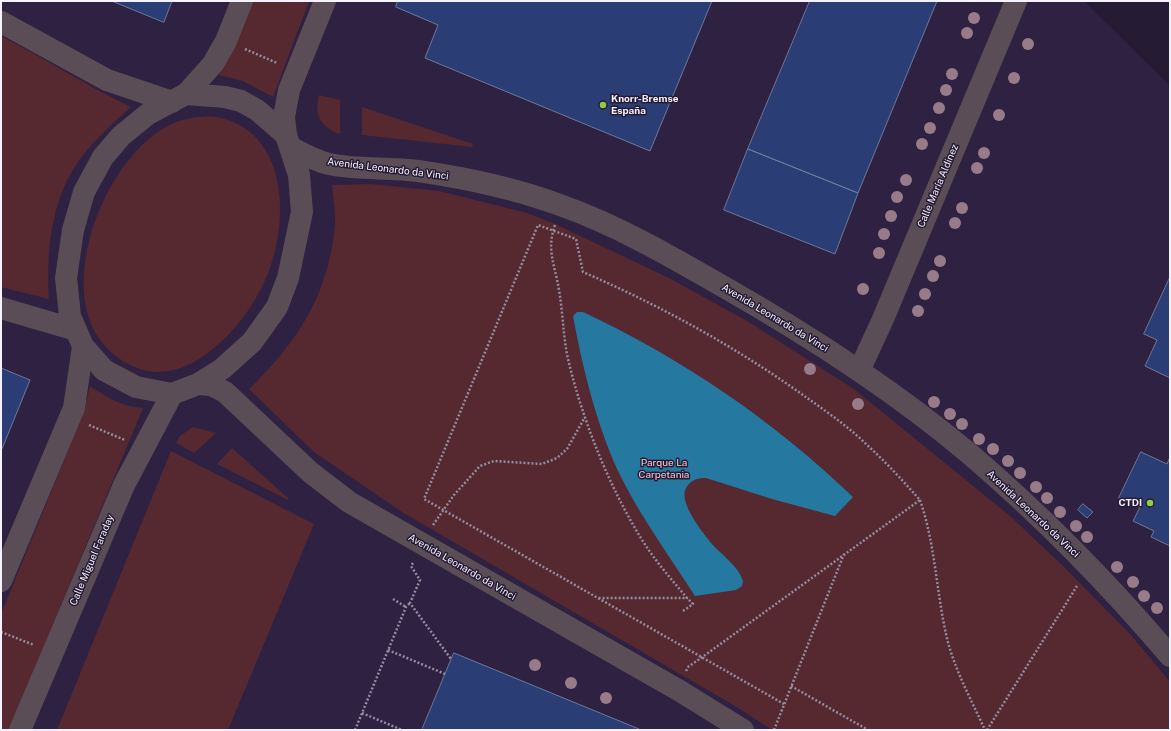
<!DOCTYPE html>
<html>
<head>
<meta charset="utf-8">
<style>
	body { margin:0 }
	#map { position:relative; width:1171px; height:731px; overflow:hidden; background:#261b35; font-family:"Public Sans",sans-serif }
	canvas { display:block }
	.frame { position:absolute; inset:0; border:2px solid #f6f2fd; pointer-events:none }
</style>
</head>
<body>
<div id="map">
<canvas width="1171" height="731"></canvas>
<div class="frame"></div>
</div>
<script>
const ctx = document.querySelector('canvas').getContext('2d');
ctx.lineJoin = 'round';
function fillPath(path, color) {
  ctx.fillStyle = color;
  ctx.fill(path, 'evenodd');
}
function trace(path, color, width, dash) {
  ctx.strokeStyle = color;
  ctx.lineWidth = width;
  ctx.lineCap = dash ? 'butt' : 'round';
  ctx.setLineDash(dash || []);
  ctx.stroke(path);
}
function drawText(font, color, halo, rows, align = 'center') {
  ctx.font = font + ' "Public Sans",sans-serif';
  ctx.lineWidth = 3;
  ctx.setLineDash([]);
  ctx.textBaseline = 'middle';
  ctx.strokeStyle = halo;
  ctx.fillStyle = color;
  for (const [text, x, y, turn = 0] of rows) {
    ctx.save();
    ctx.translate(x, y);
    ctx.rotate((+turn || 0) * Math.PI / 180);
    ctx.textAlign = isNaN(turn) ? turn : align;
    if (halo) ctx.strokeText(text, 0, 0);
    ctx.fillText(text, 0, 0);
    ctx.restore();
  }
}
fillPath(new Path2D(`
	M1,1H1084L1170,86V730H1Z`), '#2f2142');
fillPath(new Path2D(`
	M253,1H309L273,97L243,81L219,75L228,59Z
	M1,36C45,58 86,86 131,107C114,122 97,138 83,155C51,195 46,251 49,299L1,287Z
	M319,95L340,100V134C320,127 314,115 319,95Z
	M362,107L473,144L472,147L362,135Z
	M209,116C288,124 291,219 267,276C254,306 235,332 209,352C190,367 167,376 143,370C125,365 109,353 98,337C58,275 109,151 174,123C186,118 198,117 209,116Z
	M370,184L439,191L527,213L555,224L669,278L747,321L854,389L1010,516L1062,565L1131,635L1170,682V730H772L740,709L402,512L314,452L249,389C298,342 329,293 335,225C336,212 333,198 332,185Z
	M90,386C108,398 120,406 143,408L9,730H1V614L84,412Z
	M193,427L216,433L194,453L176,443L180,436Z
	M232,448L289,499L288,500L217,464Z
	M171,451L314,524L228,730H57Z`), '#562830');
fillPath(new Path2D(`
	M577,312H583C683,359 774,421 853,497L835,516L772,499L706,478C697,478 691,480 686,488C678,502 703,533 712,544C722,555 739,567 743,581L742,586L736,590L695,596C667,552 634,508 613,460C594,414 582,365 573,316Z`), '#25789f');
const building = new Path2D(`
	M112,1H172L164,22Z
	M398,1H712L650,151L425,58L438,25L396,7Z
	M810,1H937L858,193L748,149Z
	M748,149L858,193L835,254L724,210Z
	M1170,277V378L1145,366L1157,340L1144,334Z
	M1,368L30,380L2,449H1Z
	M1141,452L1167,464L1170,457V546L1151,537L1154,531L1133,521L1140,507L1119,498Z
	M1083,504L1093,512L1087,518L1078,510Z
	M454,653L639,729L638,730H422Z`);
fillPath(building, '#2b3d75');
trace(building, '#6d7998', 1);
trace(new Path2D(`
	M245,49L277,63
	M555,225C546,250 555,265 559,290C563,313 563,336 568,359C583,422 610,489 644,543C657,563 672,580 687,598H597
	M89,425L125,440
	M920,500C935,543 936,589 946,634C953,667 971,699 985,730
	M433,525L454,495L480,466L494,461L542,464L557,458L567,449L585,417
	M413,563L411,566L420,580L410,603L451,659
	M393,599L406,607
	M683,611L693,604L687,598
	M1,632L34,645
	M388,650L445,674
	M686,671L688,667L701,658L920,500C903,481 886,462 867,445C848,426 824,410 803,395C734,346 661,306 583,272L576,239L538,225L424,499L784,704
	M791,686L868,730
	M362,713L402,730
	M355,730L406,607L410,603
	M774,730L844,554
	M987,730L1077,586`), '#948c9f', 2.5, [2, 2]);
trace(new Path2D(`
	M186,94L213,64L226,41L242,1
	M286,135L284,117L289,90L325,1
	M859,371L883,319L1016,1
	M1,581L74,408L83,346
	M20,730L124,485L172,394`), '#5a4d56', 22);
trace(new Path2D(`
	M1,22L107,80L172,102
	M186,94L225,97L241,101L257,110L286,135L299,175L302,212L288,278L277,307L252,342L222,369L198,384L172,394L136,387L104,370L83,346L70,316L66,278L73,230L84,192L103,157L121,136L148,114Z
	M290,147C303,154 315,161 329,164C357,170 388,167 418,171C466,178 514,188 560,205C617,225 672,257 724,287C810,336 895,391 971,455C1042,516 1109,584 1170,656
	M1,308L76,330
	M198,384L211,385L225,392L310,472L349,502L680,691L743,730`), '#5a4d56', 22);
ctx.fillStyle = '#987b89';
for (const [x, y] of [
	[974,18],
	[967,33],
	[1028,44],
	[952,74],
	[1014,78],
	[946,90],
	[939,108],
	[999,115],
	[930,128],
	[922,144],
	[984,153],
	[977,168],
	[906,180],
	[897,197],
	[962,208],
	[891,216],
	[955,223],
	[884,234],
	[879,253],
	[940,261],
	[933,276],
	[863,289],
	[925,294],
	[918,311],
	[810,369],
	[934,402],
	[858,404],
	[950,414],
	[962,424],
	[979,439],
	[993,449],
	[1008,461],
	[1020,473],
	[1036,487],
	[1047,498],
	[1060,512],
	[1076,526],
	[1087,537],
	[1117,567],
	[1133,582],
	[1144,596],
	[1157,608],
	[535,665],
	[571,683],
	[606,698]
]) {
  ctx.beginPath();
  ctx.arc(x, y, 6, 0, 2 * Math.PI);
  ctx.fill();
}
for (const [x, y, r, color] of [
	[603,105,4,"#8ecd43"],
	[1150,503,4,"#8ecd43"]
]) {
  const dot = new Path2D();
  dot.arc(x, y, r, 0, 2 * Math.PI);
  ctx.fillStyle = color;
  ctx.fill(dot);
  trace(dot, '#261b35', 1.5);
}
drawText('bold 10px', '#f6f2fd', '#261b35', [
	["Knorr-Bremse",611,99],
	["España",611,111],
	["CTDI",1142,503,"right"]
], 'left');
drawText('10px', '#f6f2fd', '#261b35', [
	["Avenida Leonardo da Vinci",388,169,7],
	["Calle María Aldinez",938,186,-67],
	["Avenida Leonardo da Vinci",775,318,31],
	["Avenida Leonardo da Vinci",1033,514,43],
	["Calle Miguel Faraday",92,560,-67],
	["Avenida Leonardo da Vinci",462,567,30]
]);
drawText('10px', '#f6c9ce', '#261b35', [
	["Parque La",664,463],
	["Carpetania",664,475]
]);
</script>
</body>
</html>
